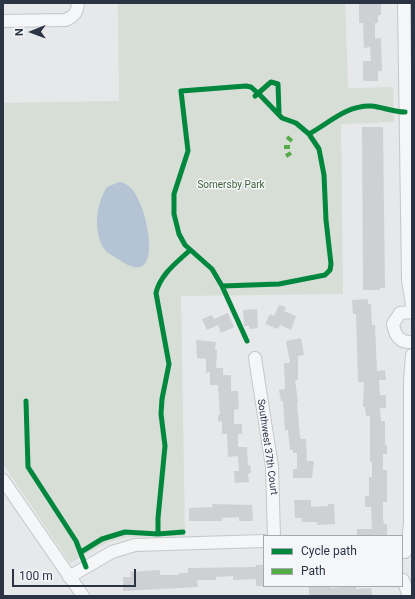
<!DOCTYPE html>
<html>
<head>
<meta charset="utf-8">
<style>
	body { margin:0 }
	#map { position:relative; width:415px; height:599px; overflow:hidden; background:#e6e8ea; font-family:Roboto,sans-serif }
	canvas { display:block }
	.frame { position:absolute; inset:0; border:4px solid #2b3445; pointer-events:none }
	.legend { position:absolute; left:263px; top:535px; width:140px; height:52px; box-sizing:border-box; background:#f4f6f9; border:1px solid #a4a8b1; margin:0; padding:5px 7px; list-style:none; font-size:12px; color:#2b3445 }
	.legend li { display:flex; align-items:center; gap:8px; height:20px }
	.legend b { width:20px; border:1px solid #a4a8b1 }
	.north { position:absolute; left:12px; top:12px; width:40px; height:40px; -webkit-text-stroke:3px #f4f6f9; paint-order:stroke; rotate:269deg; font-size:11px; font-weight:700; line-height:16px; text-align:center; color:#2b3445 }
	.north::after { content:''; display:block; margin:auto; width:14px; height:18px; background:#2b3445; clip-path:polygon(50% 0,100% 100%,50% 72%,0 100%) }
	.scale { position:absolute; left:12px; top:569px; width:124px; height:18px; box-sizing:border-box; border:2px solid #2b3445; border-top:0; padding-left:5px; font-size:12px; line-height:14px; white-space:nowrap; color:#2b3445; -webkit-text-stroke:3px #f4f6f9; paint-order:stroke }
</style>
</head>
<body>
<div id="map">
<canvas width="415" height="599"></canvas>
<div class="frame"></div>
<ul class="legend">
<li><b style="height:5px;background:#00873e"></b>Cycle path</li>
<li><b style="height:5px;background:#54ac47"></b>Path</li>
</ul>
<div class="north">N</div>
<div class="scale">100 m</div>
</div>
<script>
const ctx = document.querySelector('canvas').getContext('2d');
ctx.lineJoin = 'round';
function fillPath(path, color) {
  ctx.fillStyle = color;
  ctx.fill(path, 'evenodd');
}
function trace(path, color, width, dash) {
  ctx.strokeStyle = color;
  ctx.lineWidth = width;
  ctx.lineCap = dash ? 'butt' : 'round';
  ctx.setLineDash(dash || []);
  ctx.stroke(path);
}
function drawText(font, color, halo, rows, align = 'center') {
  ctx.font = font + ' Roboto,sans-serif';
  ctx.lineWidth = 3;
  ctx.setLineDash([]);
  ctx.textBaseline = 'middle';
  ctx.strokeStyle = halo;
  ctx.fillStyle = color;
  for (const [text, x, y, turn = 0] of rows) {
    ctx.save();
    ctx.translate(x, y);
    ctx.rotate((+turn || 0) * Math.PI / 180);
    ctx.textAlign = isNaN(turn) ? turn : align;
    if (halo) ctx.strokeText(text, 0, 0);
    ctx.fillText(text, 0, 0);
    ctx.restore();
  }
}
fillPath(new Path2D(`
	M118,3H345L348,88L393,87L394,122L341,124L343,294L181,296L185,536L128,537L108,542L70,563L3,464V103L119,101Z`), '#d6ded6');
fillPath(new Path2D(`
	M119,182C132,183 138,198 142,208C148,224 161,284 124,263C119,259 110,255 106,251C92,235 96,203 107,187Z`), '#b4c4d5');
fillPath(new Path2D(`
	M381,3V15H378V23H375V39L381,38L382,71H378V81H363V61H371L370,47L364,48L363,23H359V4Z
	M362,127H383L385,288H380V290H363Z
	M368,299V304H371L372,325H375L377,371L385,370L386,380H379L380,395H386V408H380L381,421H385V445H387V454H383V470H387V502H383V518L384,524H387V535L357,536V529H372L371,507H365V496H369V477H372V462H370V416H366L365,407H363L364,382H358L356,314H353L352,300Z
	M279,305L286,307L284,311L296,316L291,330L280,325L278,329L265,324L270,314L274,316Z
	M257,309L258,328L249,329V326H244L243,310Z
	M228,313L234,327L221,333L218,325L207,330L202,319L212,315L214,319Z
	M301,338L304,355L298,356V380H295L298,402L297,403L300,437L301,439H306L307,461H314L312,478H293V469H297V453H293V450H290L288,430H285L283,401H281L279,390L285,389L284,363H290L286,341Z
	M196,340L216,342L215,349L217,350L216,368H223V375H231V391H238L239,409L234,410V424H242V434H238V447H247L248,465H250L251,473L248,474L249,482L235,483L234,471H239L238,456L228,457L227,434H222V421L218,422V415H220L218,385H210V372L206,373V359L197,358Z
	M294,500H311V507L328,506V504H334L335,524L317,525V522H302V518H295Z
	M212,504L252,505L253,521H239V517L222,518V521H189V508L213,507Z
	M256,565H264V586H256V579L233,580V576L216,577V580H197L198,587L123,591V577H131L130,572L160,570V575H179V573H188V568L256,567Z
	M309,586H331V588L356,586V589L371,588L372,596H309Z`), '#ced0d3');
const minor = new Path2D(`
	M404,3L408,280L412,305
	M3,21L65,20C74,17 77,13 78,3
	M412,312L400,313L393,324C395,336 400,343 412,342
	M255,358L272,467L274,536
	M3,480L83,596
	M405,552L408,542L410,524V381L412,355
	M69,577L112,552L135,545L264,541
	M403,580L409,596`);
trace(minor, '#c4c6c8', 14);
trace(minor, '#f5f6f7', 12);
trace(new Path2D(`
	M287,137L292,141
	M284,147H290
	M286,156L291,153`), '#54ac47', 4, [8, 4]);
trace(new Path2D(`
	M255,96L271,82L278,84L279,112
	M309,134C329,123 347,105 371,106C383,107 393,112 405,112
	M222,286L212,269L185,245L179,234L174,214V194L188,151L181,91L246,86L251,87L260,95L282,118L296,123L309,134L319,149L324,175L326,220L331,264L330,270L325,275L279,284L222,286L247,341
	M26,401L28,467L76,541L86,567
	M158,534V518L165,446L161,414L162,399L169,364L156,293C160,275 176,263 189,251
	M81,552L102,539L125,532L158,534L183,532`), '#00873e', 5);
drawText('10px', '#3f6138', '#f4f6f9', [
	["Somersby Park",231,185]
]);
drawText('10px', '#2b3445', '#f4f6f9', [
	["Southwest 37th Court",267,447,82]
]);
</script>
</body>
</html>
